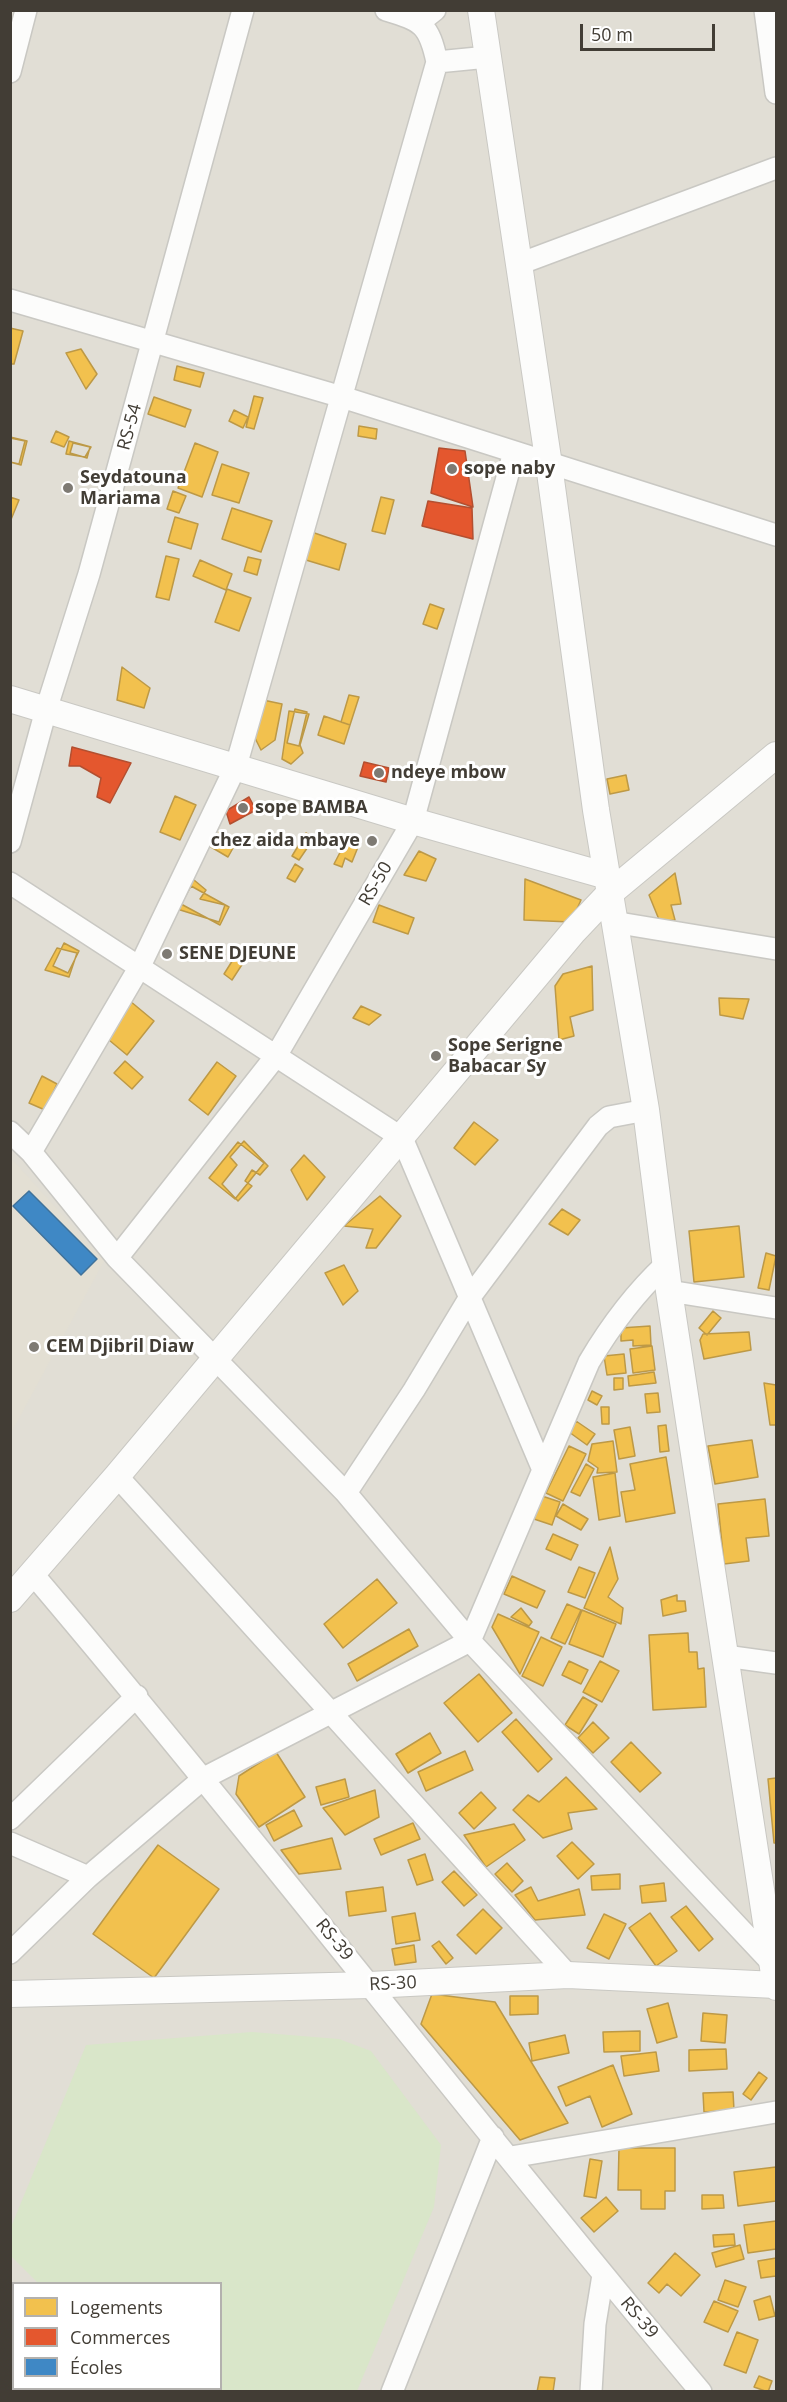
<!DOCTYPE html>
<html>
<head>
<meta charset="utf-8">
<style>
	body { margin:0 }
	#map { position:relative; width:787px; height:2402px; overflow:hidden; background:#edece7; font-family:"Open Sans",sans-serif }
	canvas { display:block }
	.frame { position:absolute; inset:0; border:12px solid #423d35; pointer-events:none }
	.legend { position:absolute; left:12px; top:2282px; width:210px; height:108px; box-sizing:border-box; background:#fff; border:2px solid #b3b1ae; margin:0; padding:8px 10px; list-style:none; font-size:18px; color:#423d35 }
	.legend li { display:flex; align-items:center; gap:12px; height:30px }
	.legend b { width:30px; border:2px solid #b3b1ae }
	.scale { position:absolute; left:580px; top:24px; width:135px; height:27px; box-sizing:border-box; border:3px solid #423d35; border-top:0; padding-left:8px; font-size:18px; line-height:21px; white-space:nowrap; color:#423d35; -webkit-text-stroke:4px #fff; paint-order:stroke }
</style>
</head>
<body>
<div id="map">
<canvas width="787" height="2402"></canvas>
<div class="frame"></div>
<ul class="legend">
<li><b style="height:16px;background:#f2c14e"></b>Logements</li>
<li><b style="height:16px;background:#e4572e"></b>Commerces</li>
<li><b style="height:16px;background:#3f88c5"></b>Écoles</li>
</ul>
<div class="scale">50 m</div>
</div>
<script>
const ctx = document.querySelector('canvas').getContext('2d');
ctx.lineJoin = 'round';
function fillPath(path, color) {
  ctx.fillStyle = color;
  ctx.fill(path, 'evenodd');
}
function trace(path, color, width, dash) {
  ctx.strokeStyle = color;
  ctx.lineWidth = width;
  ctx.lineCap = dash ? 'butt' : 'round';
  ctx.setLineDash(dash || []);
  ctx.stroke(path);
}
function drawText(font, color, halo, rows, align = 'center') {
  ctx.font = font + ' "Open Sans",sans-serif';
  ctx.lineWidth = 6;
  ctx.setLineDash([]);
  ctx.textBaseline = 'middle';
  ctx.strokeStyle = halo;
  ctx.fillStyle = color;
  for (const [text, x, y, turn = 0] of rows) {
    ctx.save();
    ctx.translate(x, y);
    ctx.rotate((+turn || 0) * Math.PI / 180);
    ctx.textAlign = isNaN(turn) ? turn : align;
    if (halo) ctx.strokeText(text, 0, 0);
    ctx.fillText(text, 0, 0);
    ctx.restore();
  }
}
fillPath(new Path2D(`
	M11,11H776V2391L11,2392ZM14,2284H220V2388H14Z`), '#e1ded5');
fillPath(new Path2D(`
	M11,1158L104,1261L11,1433Z`), '#e3dfd3');
fillPath(new Path2D(`
	M252,2032L339,2039L371,2051L441,2145L434,2207L357,2391H143L140,2389L220,2388V2284L38,2283L11,2256V2227L86,2045Z`), '#d9e6c9');
const homes = new Path2D(`
	M10,328L23,331L14,364H10Z
	M81,349L97,374L86,389L66,353Z
	M177,366L204,373L200,387L174,380Z
	M254,396L263,398L254,429L246,427Z
	M154,397L191,410L185,427L148,414Z
	M234,410L248,417L243,428L229,421Z
	M359,426L377,429L376,439L358,436Z
	M56,431L69,437L64,447L51,442Z
	M10,437L27,441L21,465L10,462Z
	M10,438L25,441L19,464L10,462Z
	M69,441L91,447L85,457L66,454Z
	M73,443L90,447L87,458L70,453Z
	M195,443L218,452L202,497L178,488Z
	M222,464L249,473L239,503L212,495Z
	M173,491L186,496L179,513L167,509Z
	M10,497L19,500L10,522Z
	M381,497L394,500L385,534L372,531Z
	M232,508L272,521L261,552L222,539Z
	M175,517L198,524L191,549L168,542Z
	M306,530L346,544L339,570L296,557Z
	M166,556L179,559L169,600L156,597Z
	M248,557L261,560L257,575L244,571Z
	M200,560L232,574L226,590L193,576Z
	M227,589L251,598L239,631L215,622Z
	M430,604L444,609L437,629L423,624Z
	M122,667L150,688L144,708L117,700Z
	M349,695L359,697L350,725L341,722Z
	M263,700L282,704L275,740L261,750L252,732Z
	M295,709L307,712L299,746L287,743Z
	M289,711L309,714L300,745L303,753L291,764L282,759Z
	M324,716L350,725L344,744L318,735Z
	M626,775L629,790L610,794L607,779Z
	M175,796L196,805L180,840L160,832Z
	M219,832L237,841L228,857L211,847Z
	M306,833L314,838L299,860L292,856Z
	M346,841L358,847L352,862L345,858L342,867L334,864Z
	M419,851L436,859L426,881L404,875Z
	M295,864L303,869L295,882L287,878Z
	M675,873L681,904L671,905L675,920L660,922L649,895Z
	M188,875L206,890L200,899L225,905L219,922L177,909Z
	M525,879L581,900L571,922L524,920Z
	M191,886L229,907L220,925L181,904Z
	M379,905L414,918L408,934L373,922Z
	M64,943L79,951L68,973L53,966Z
	M57,948L77,953L69,977L45,970Z
	M236,955L245,960L232,980L224,974Z
	M592,966L593,1010L570,1017L574,1036L559,1040L555,986L563,974Z
	M719,998L749,999L743,1019L720,1015Z
	M130,1001L154,1021L127,1055L103,1035Z
	M361,1006L381,1015L369,1025L353,1018Z
	M125,1061L143,1077L132,1089L114,1073Z
	M217,1062L236,1076L208,1115L189,1100Z
	M42,1076L57,1084L45,1110L29,1103Z
	M474,1122L498,1140L475,1165L454,1148Z
	M244,1141L268,1166L260,1175L252,1170L245,1181L252,1186L238,1201L222,1184L237,1165L230,1157Z
	M238,1142L264,1163L235,1199L209,1178Z
	M304,1155L325,1177L307,1200L291,1170Z
	M380,1196L401,1216L376,1248H366L373,1229L344,1226Z
	M562,1209L580,1220L568,1235L549,1224Z
	M739,1226L744,1277L694,1282L689,1231Z
	M766,1253L776,1256L769,1290L758,1288Z
	M344,1265L358,1291L343,1305L325,1273Z
	M713,1311L721,1318L707,1335L699,1328Z
	M650,1326L651,1345L633,1346V1340L621,1341V1328Z
	M749,1332L751,1350L704,1359L700,1340L703,1334Z
	M652,1346L655,1370L633,1373L630,1349Z
	M624,1354L626,1373L607,1375L604,1356Z
	M654,1372L656,1383L629,1386L628,1376Z
	M614,1378H623V1389L614,1390Z
	M764,1383L776,1385V1425H770Z
	M592,1391L602,1396L597,1405L588,1400Z
	M658,1393L660,1412L647,1413L645,1394Z
	M601,1407H609V1424H602Z
	M576,1421L595,1434L587,1445L569,1432Z
	M666,1425L669,1451L660,1452L658,1426Z
	M630,1427L635,1456L619,1459L614,1430Z
	M752,1440L758,1477L715,1484L708,1446Z
	M613,1441L617,1472L597,1473L598,1468L588,1461L592,1444Z
	M569,1446L586,1454L563,1501L546,1493Z
	M666,1457L675,1513L626,1522L621,1492L635,1490L630,1464Z
	M586,1464L594,1469L580,1496L571,1492Z
	M615,1473L620,1516L599,1520L593,1477Z
	M542,1496L560,1502L552,1525L534,1519Z
	M765,1499L769,1536L746,1538L749,1561L724,1564L718,1504Z
	M563,1504L588,1519L581,1530L556,1516Z
	M553,1534L578,1545L571,1560L546,1549Z
	M610,1547L618,1579L608,1597L623,1608L621,1624L584,1608Z
	M579,1567L595,1573L585,1598L568,1592Z
	M512,1576L545,1591L537,1608L504,1594Z
	M377,1579L397,1603L343,1648L324,1624Z
	M677,1595V1601H685L686,1611L663,1616L661,1600Z
	M567,1604L581,1610L565,1644L551,1638Z
	M521,1608L532,1622L529,1626L511,1617Z
	M582,1610L616,1624L603,1657L569,1644Z
	M498,1614L539,1632L520,1674L492,1627Z
	M409,1629L418,1646L357,1681L348,1664Z
	M688,1633L689,1652H697L698,1669L704,1668L706,1707L653,1710L649,1635Z
	M541,1637L562,1647L543,1686L522,1676Z
	M569,1661L588,1670L581,1684L562,1675Z
	M600,1661L619,1671L602,1702L583,1692Z
	M479,1674L512,1713L478,1742L444,1703Z
	M583,1697L597,1705L579,1734L565,1725Z
	M516,1719L552,1759L538,1772L502,1732Z
	M593,1722L609,1738L593,1753L578,1738Z
	M430,1733L441,1753L408,1773L396,1754Z
	M631,1742L661,1773L640,1792L611,1762Z
	M465,1751L473,1770L426,1791L418,1772Z
	M276,1752L305,1797L259,1827L236,1794L239,1776Z
	M566,1777L597,1809L568,1813L572,1829L543,1838L513,1810L528,1795L539,1802Z
	M776,1778V1843H774L768,1779Z
	M345,1779L349,1797L321,1805L316,1787Z
	M375,1790L379,1817L345,1835L323,1808Z
	M481,1792L496,1808L474,1829L459,1813Z
	M294,1810L302,1826L274,1841L266,1825Z
	M413,1823L420,1839L381,1855L374,1839Z
	M514,1824L525,1840L486,1867L464,1835Z
	M332,1838L341,1869L299,1874L281,1850Z
	M572,1842L594,1864L578,1879L557,1856Z
	M158,1845L219,1889L154,1978L93,1934Z
	M425,1854L433,1880L417,1885L408,1860Z
	M507,1863L523,1881L512,1892L495,1874Z
	M454,1871L477,1895L464,1906L442,1882Z
	M620,1874V1889L592,1890L591,1876Z
	M664,1883L666,1901L642,1903L640,1886Z
	M383,1887L386,1911L349,1916L346,1892Z
	M531,1887L538,1901L579,1889L585,1915L535,1920L515,1895Z
	M686,1906L713,1939L699,1951L671,1917Z
	M483,1909L502,1928L476,1954L457,1935Z
	M415,1913L420,1940L396,1944L392,1917Z
	M650,1913L677,1951L656,1966L629,1928Z
	M604,1914L626,1924L609,1959L587,1948Z
	M439,1941L453,1958L446,1964L432,1946Z
	M414,1945L416,1962L395,1965L392,1949Z
	M432,1994L495,2002L568,2123L520,2140L421,2024Z
	M510,1996H538V2014L510,2015Z
	M668,2003L677,2037L657,2043L647,2009Z
	M703,2013L727,2015L725,2043L701,2041Z
	M640,2031V2051L604,2052L603,2032Z
	M565,2035L569,2053L532,2061L529,2043Z
	M726,2049L727,2069L689,2071V2050Z
	M656,2052L659,2071L624,2076L621,2056Z
	M613,2065L632,2114L602,2127L590,2096L566,2106L558,2087Z
	M759,2072L767,2078L751,2100L743,2094Z
	M733,2092L734,2110L704,2112L703,2093Z
	M619,2148H675V2191H665V2209H641V2190H618Z
	M590,2159L602,2161L596,2198L584,2196Z
	M776,2167V2201L738,2206L734,2172Z
	M702,2195H723L724,2208L702,2209Z
	M606,2197L618,2211L594,2232L581,2218Z
	M776,2221V2249L748,2253L744,2225Z
	M734,2234L735,2245L714,2247L713,2235Z
	M740,2245L744,2259L716,2267L712,2253Z
	M675,2253L700,2275L681,2296L667,2284L659,2293L648,2283Z
	M776,2258V2276L761,2278L758,2261Z
	M725,2280L746,2287L738,2307L718,2300Z
	M770,2296L775,2316L759,2320L754,2301Z
	M714,2301L738,2311L728,2332L704,2322Z
	M737,2332L758,2340L746,2373L724,2365Z
	M759,2376L772,2381L768,2392L754,2387Z
	M540,2377L555,2378L553,2392H537Z`);
fillPath(homes, '#f2c14e');
trace(homes, '#bd9946', 1.5);
const shops = new Path2D(`
	M439,448L465,451L473,507L431,493Z
	M428,501L472,508L473,539L422,526Z
	M72,747L131,763L110,803L97,797L101,778L80,766H69Z
	M364,762L389,768L386,782L360,776Z
	M249,797L256,810L230,824L226,811Z`);
fillPath(shops, '#e4572e');
trace(shops, '#b34f30', 1.5);
const schools = new Path2D(`
	M29,1191L97,1259L81,1275L13,1206Z`);
fillPath(schools, '#3f88c5');
trace(schools, '#40729a', 1.5);
const minor = new Path2D(`
	M386,10C422,21 429,24 437,62L488,57
	M765,10L776,93
	M420,22L435,10
	M10,72L26,10
	M519,264L776,168
	M10,300L342,397L776,535
	M10,842L46,710L89,574L243,10
	M10,883L402,1138L543,1470
	M613,922L776,949
	M10,1132L31,1152L117,1258L346,1493L470,1641L772,1963
	M31,1152L139,968L236,766L437,62
	M117,1258L276,1056L413,821L514,452
	M669,1291L776,1308
	M117,1476L568,1975
	M346,1493L414,1390L470,1297L598,1126L609,1117L646,1110
	M32,1573C260,1842 474,2122 701,2392
	M725,1656L776,1663
	M10,1819L137,1696
	M10,1843L88,1877
	M10,1953L88,1877L204,1778L470,1641L589,1362C611,1325 634,1294 665,1265
	M511,2157L776,2112
	M10,2326L14,2329
	M77,2388L80,2392
	M392,2392L493,2137
	M591,2392L595,2324L603,2275`);
const tertiary = new Path2D(`
	M481,10L549,465L596,810L646,1110L669,1291L776,1987
	M10,699L413,821L607,876
	M10,1599L117,1476L574,931L610,893L776,755
	M10,1994L370,1985L568,1975L776,1985`);
trace(minor, '#c9c8c3', 24);
trace(tertiary, '#c9c8c3', 28);
trace(minor, '#fcfcfb', 21);
trace(tertiary, '#fcfcfb', 26);
for (const [x, y, r, color] of [
	[452,469,6,"#7e7a73"],
	[68,488,6,"#7e7a73"],
	[379,773,6,"#7e7a73"],
	[243,808,6,"#7e7a73"],
	[372,841,6,"#7e7a73"],
	[167,954,6,"#7e7a73"],
	[436,1056,6,"#7e7a73"],
	[34,1347,6,"#7e7a73"]
]) {
  const dot = new Path2D();
  dot.arc(x, y, r, 0, 2 * Math.PI);
  ctx.fillStyle = color;
  ctx.fill(dot);
  trace(dot, '#fff', 2);
}
drawText('18px', '#423d35', '#fff', [
	["RS-54",130,427,-75],
	["RS-50",376,884,-60],
	["RS-39",334,1940,51],
	["RS-30",393,1984,-3],
	["RS-39",639,2318,50]
]);
drawText('bold 18px', '#423d35', '#fff', [
	["sope naby",464,469],
	["Seydatouna",80,478],
	["Mariama",80,499],
	["ndeye mbow",391,773],
	["sope BAMBA",255,808],
	["chez aida mbaye",360,841,"right"],
	["SENE DJEUNE",179,954],
	["Sope Serigne",448,1046],
	["Babacar Sy",448,1067],
	["CEM Djibril Diaw",46,1347]
], 'left');
</script>
</body>
</html>
